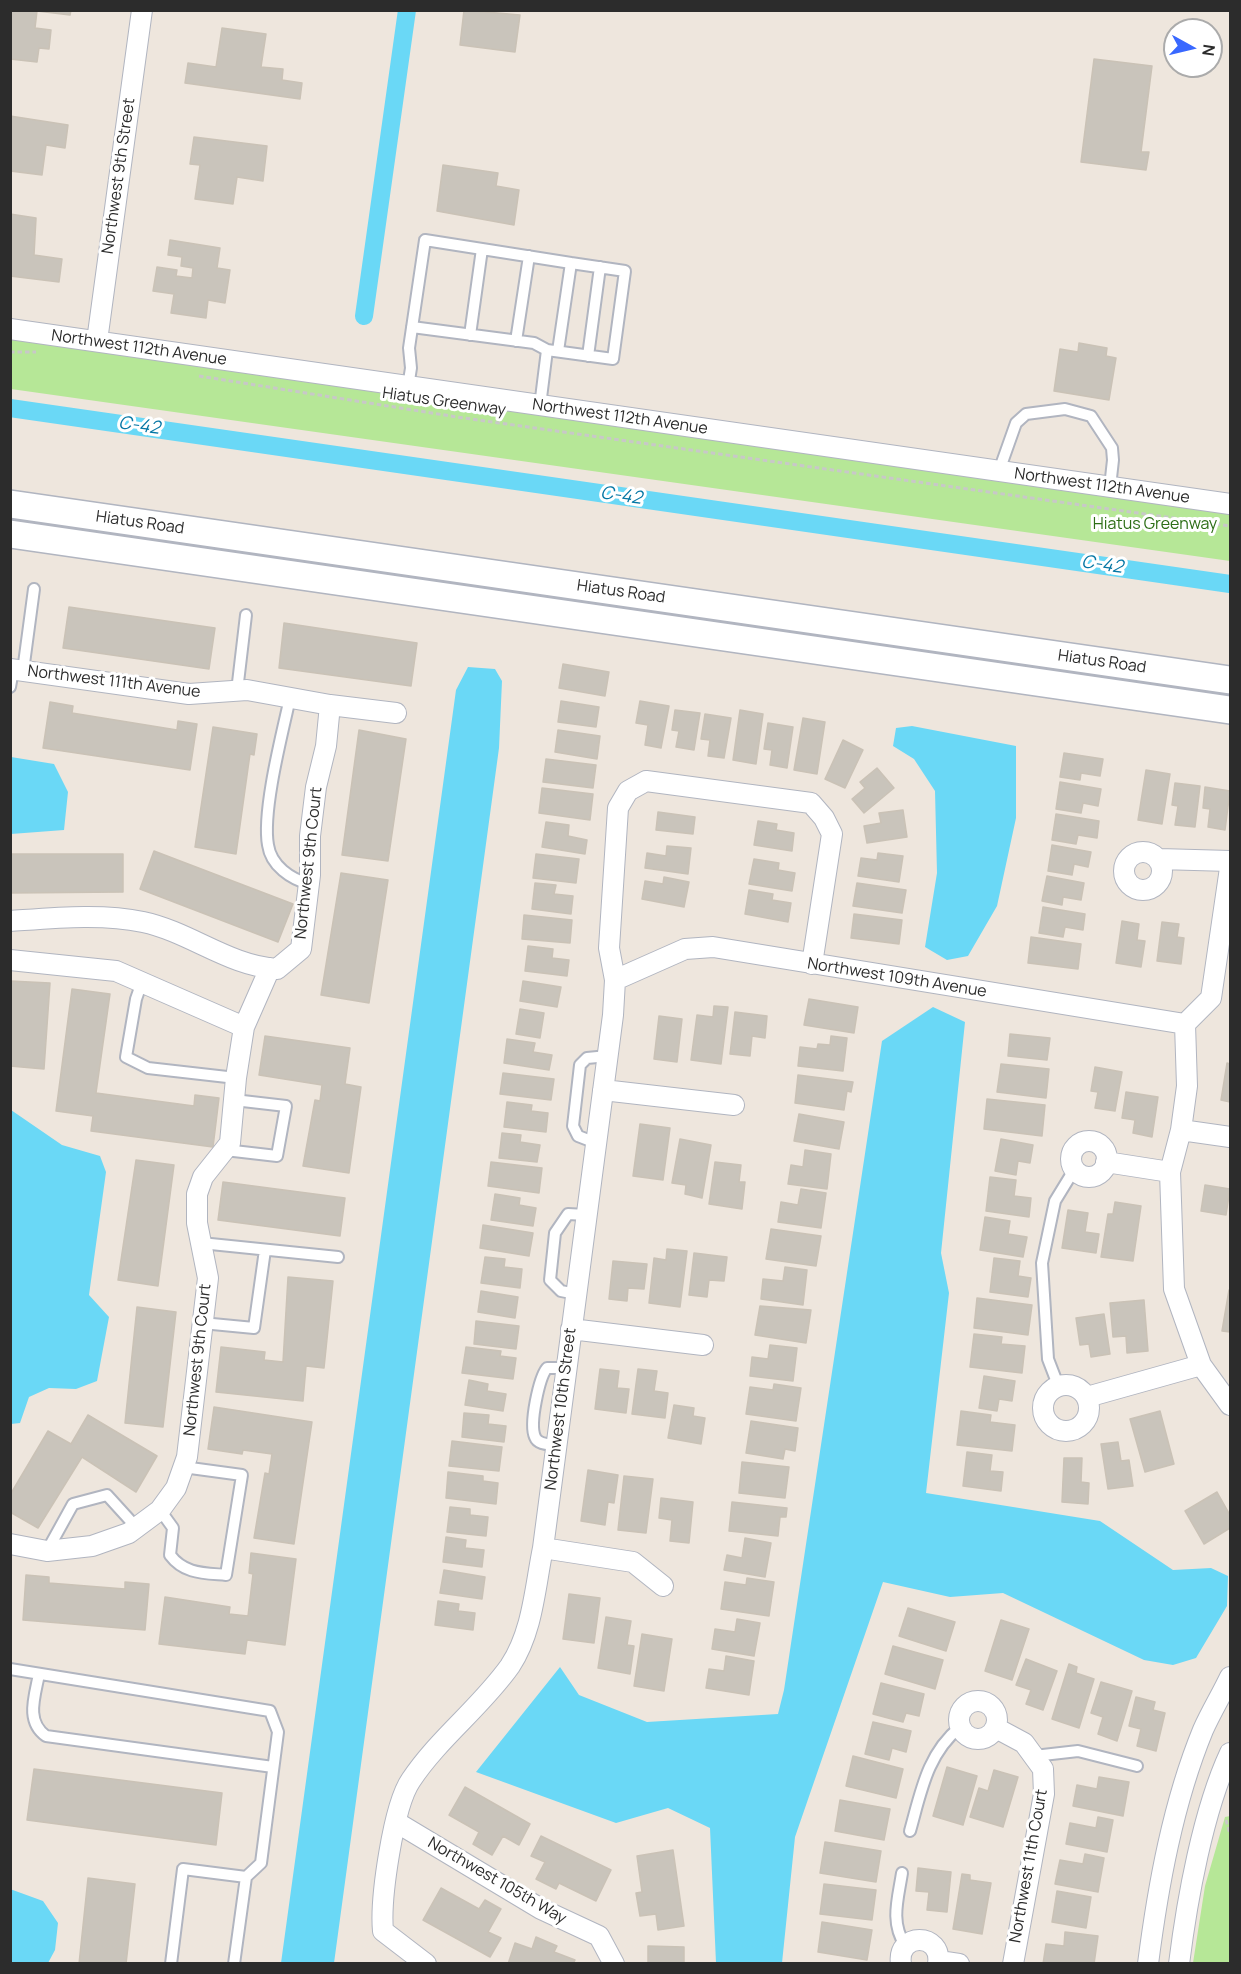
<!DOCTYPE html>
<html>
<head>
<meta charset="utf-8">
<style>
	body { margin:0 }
	#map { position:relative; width:1241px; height:1974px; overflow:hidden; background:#eee6dd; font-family:Manrope,sans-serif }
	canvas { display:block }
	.frame { position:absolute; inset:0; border:12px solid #2c2c2c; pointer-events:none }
	.north { position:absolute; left:1163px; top:18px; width:60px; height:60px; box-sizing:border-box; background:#fff; border:2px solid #ababab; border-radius:50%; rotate:98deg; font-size:16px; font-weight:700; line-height:24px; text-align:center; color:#2c2c2c }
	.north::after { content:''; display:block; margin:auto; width:21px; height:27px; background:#3968ff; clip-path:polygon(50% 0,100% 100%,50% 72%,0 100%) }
</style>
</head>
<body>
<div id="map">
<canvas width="1241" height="1974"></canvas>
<div class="frame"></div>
<div class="north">N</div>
</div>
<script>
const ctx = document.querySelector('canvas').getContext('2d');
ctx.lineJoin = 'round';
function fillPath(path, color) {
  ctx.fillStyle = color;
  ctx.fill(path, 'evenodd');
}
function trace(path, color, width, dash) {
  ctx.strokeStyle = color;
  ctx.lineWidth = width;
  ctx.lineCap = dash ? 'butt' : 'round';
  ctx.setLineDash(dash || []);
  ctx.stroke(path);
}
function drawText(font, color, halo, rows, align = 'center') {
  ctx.font = font + ' Manrope,sans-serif';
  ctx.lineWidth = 6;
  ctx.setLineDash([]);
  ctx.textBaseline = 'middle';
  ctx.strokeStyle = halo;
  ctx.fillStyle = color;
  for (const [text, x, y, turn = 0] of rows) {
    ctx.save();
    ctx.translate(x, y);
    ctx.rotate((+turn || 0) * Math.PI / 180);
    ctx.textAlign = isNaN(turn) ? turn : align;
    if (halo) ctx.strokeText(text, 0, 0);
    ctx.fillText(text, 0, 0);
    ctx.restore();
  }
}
fillPath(new Path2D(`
	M11,339L1230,511V561L11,389Z
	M1230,1816V1963H1193L1205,1886L1225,1817Z`), '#b6e797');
fillPath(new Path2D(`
	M468,667L495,669L502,681L499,748L334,1963H281L456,690Z
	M912,726L1016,746V818L997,906L968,956L947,960L925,947L937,873L935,791L914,759L893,746L896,728Z
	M11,757L54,764L68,792L64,830L11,834Z
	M933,1007L965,1022L941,1253L949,1293L926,1493L1100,1521L1173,1570L1211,1568L1228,1576L1227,1606L1196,1658L1173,1665L1144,1660L1003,1593L950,1597L883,1582L795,1837L782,1963H716L710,1828L668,1808L616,1823L476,1772L560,1667L579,1695L647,1722L778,1714L784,1690L882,1041Z
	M11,1110L62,1145L100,1156L106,1172L89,1295L109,1317L97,1381L76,1389L49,1388L29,1397L20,1423L11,1424Z
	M10,1889L43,1901L58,1923L55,1950L48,1963H11Z`), '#6ad8f6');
trace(new Path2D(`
	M364,316L407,10
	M10,408L1230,584`), '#6ad8f6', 18);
const building = new Path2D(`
	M10,10H71L70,15L37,11L35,28L51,30L49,49L39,48L37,62L10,59Z
	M464,10L520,15L515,52L460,45Z
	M222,28L266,34L261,67L283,69L282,80L302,83L300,99L185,83L188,63L216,67Z
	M1094,59L1152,66L1141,152H1149L1146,170L1081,162Z
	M10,116L68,125L65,148L46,145L42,175L10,171Z
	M194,137L267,146L263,181L237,177L233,204L195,199L200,165L190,164Z
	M443,165L498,173L496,186L519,190L514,225L437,211Z
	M10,214L36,218L34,255L62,259L59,282L10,276Z
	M170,240L220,248L217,268L230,270L225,303L208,300L206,318L171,313L174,294L153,291L157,267L177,270L176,276L192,278L193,268L181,266L182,257L168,255Z
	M1079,343L1107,348L1106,356L1116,358L1109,400L1054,391L1060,349L1078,352Z
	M69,607L215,628L209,669L63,648Z
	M284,623L417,643L411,686L279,668Z
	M563,664L609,672L605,696L559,688Z
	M561,701L599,707L596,727L558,722Z
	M640,701L669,706L661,748L645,745L648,725L636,723Z
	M50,702L73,706L72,713L177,730L178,721L197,724L190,770L43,748Z
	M675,710L700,713L694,750L676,747L679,731L672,730Z
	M740,710L763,714L756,764L733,760Z
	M705,714L731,718L724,758L708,756L710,740L701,739Z
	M803,718L825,722L817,774L794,770Z
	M768,723L793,727L787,768L770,765L772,750L764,749Z
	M213,727L257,734L254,755L250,754L236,854L195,847Z
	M359,730L406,739L388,861L342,855Z
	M558,730L600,736L597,759L555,752Z
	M843,740L863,750L845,788L825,779Z
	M1064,753L1103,759L1100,776L1081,773L1080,780L1060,777Z
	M546,759L596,765L593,788L543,782Z
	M877,768L894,788L864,813L852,799L865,788L860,782Z
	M1146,770L1170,774L1162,824L1138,820Z
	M1060,782L1101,789L1098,806L1083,803L1081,813L1056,809Z
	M1175,783L1200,786L1195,827L1175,825L1178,806L1172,805Z
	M1205,787L1230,791L1225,830L1208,827L1210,809L1203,808Z
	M542,788L593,794L590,820L539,813Z
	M903,810L907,837L867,843L864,826L881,823L879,813Z
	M658,812L695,817L693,834L656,830Z
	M1056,814L1099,821L1097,838L1078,835L1076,844L1052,840Z
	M758,821L777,824L776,830L794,833L792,851L754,845Z
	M546,822L569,825L568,836L587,840L585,854L542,847Z
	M1052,845L1091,852L1088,867L1074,864L1072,875L1048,871Z
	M667,846L691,848L688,874L645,868L647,853L666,856Z
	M154,851L293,904L278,942L140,889Z
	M878,853L903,856L899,882L858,876L861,858L877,860Z
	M10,854H123V892L10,893Z
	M536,854L579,859L576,883L533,878Z
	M754,859L779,863L778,870L795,873L792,891L749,884Z
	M341,873L388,880L369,1003L321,995Z
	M1047,876L1084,883L1081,900L1063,897L1062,905L1042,901Z
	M664,877L689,882L684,907L642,899L645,881L663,884Z
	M535,883L556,885L554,894L573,896L571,914L532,909Z
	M857,883L906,890L902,913L853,906Z
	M749,890L773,894L772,900L791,903L788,922L745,914Z
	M1043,907L1085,914L1083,930L1065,927L1063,937L1039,933Z
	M854,914L902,920L899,944L851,938Z
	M524,915L572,920L570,943L522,939Z
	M1122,921L1139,924L1137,940L1145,941L1141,967L1116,963Z
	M1162,922L1179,924L1177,937L1184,938L1181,964L1157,961Z
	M1031,937L1081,944L1078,969L1028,963Z
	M528,946L553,949L552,958L569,960L567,976L525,971Z
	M10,981L50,983L44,1069L10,1066Z
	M523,981L561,987L557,1007L520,1001Z
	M72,989L110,994L96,1093L194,1106L195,1095L219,1098L213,1147L91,1131L93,1116L56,1111Z
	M809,999L858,1007L854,1033L804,1025Z
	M714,1006L728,1007L721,1064L691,1060L697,1015L713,1017Z
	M520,1009L544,1013L540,1038L516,1034Z
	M735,1012L767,1016L765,1038L752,1036L750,1056L730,1054Z
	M659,1016L682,1019L677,1062L654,1059Z
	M1010,1034L1050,1038L1047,1060L1008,1056Z
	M265,1036L350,1048L345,1084L361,1087L349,1173L303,1166L315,1100L320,1101L322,1085L259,1075Z
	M831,1036L847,1038L843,1071L798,1066L800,1047L817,1049L818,1044L830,1045Z
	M507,1039L535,1043L533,1052L552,1055L549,1070L504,1063Z
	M1227,1063L1230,1064V1102L1221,1100Z
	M1001,1064L1049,1069L1046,1098L997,1092Z
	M1095,1067L1122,1072L1115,1111L1095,1108L1098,1092L1091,1091Z
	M503,1073L554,1079L551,1100L500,1094Z
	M798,1075L853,1082L851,1092L847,1091L844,1110L795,1103Z
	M1126,1092L1158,1097L1152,1137L1133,1133L1135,1120L1122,1118Z
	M987,1099L1045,1105L1042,1136L984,1129Z
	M507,1102L532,1105L531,1111L548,1113L546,1132L504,1127Z
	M799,1114L844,1122L839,1149L794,1141Z
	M640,1124L670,1128L663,1180L633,1176Z
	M502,1133L521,1135L520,1142L540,1145L537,1162L499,1158Z
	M680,1139L711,1145L702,1198L685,1194L686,1185L672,1183Z
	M1001,1139L1033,1145L1030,1163L1018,1161L1016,1175L995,1171Z
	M805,1150L831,1154L827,1189L788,1184L791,1165L803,1167Z
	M136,1160L174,1165L158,1286L118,1280Z
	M491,1162L542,1168L539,1193L488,1186Z
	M715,1162L741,1165L739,1182H745L742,1209L709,1204Z
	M990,1177L1016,1180L1014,1196L1031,1198L1029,1217L986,1211Z
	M223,1182L345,1198L340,1236L218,1220Z
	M1205,1185L1230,1189L1226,1215L1201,1211Z
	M801,1189L826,1193L821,1228L778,1222L781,1202L798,1205Z
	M495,1194L520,1198L519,1205L536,1208L533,1226L491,1220Z
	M1115,1202L1141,1206L1133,1261L1101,1257L1108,1214H1113Z
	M1068,1210L1088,1213L1085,1232L1099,1234L1096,1253L1062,1248Z
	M985,1217L1010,1221L1008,1234L1027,1237L1023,1257L980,1250Z
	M483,1225L533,1233L529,1256L480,1248Z
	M771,1229L821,1236L816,1266L766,1259Z
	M667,1249L687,1251L680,1307L649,1303L654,1258L666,1260Z
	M694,1253L727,1257L724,1281L709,1280L707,1297L689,1295Z
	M485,1257L505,1259L504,1267L522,1269L520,1288L481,1283Z
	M994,1258L1020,1261L1018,1276L1031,1278L1028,1297L990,1292Z
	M613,1261L647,1264L644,1289L628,1288L627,1301L609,1299Z
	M785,1267L807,1270L803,1305L761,1299L763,1279L783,1281Z
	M288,1277L333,1281L324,1368L306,1366L303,1401L216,1392L221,1347L265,1352L264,1360L283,1362Z
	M1229,1290H1230V1332L1222,1331Z
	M481,1291L518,1297L515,1318L478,1312Z
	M977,1298L1032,1305L1028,1335L974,1328Z
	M1144,1300L1148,1351L1127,1353L1126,1336L1113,1337L1110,1303Z
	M760,1306L811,1310L806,1343L755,1335Z
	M137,1307L176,1312L163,1427L125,1423Z
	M1104,1314L1110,1354L1091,1357L1089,1344L1080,1345L1076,1318Z
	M476,1321L519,1326L516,1349L474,1344Z
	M974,1334L1002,1337L1001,1344L1025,1346L1022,1373L970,1367Z
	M770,1345L797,1348L793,1381L750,1376L752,1357L768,1359Z
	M466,1347L501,1351L500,1356L516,1358L513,1379L462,1373Z
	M600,1369L619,1371L617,1388L629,1389L626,1413L595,1409Z
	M638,1369L657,1371L654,1391L668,1393L665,1418L632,1414Z
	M984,1376L1015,1381L1012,1401L999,1399L997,1411L979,1408Z
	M469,1380L488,1384L487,1391L506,1394L503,1411L465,1405Z
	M774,1384L801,1388L796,1421L746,1414L750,1387L773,1390Z
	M674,1405L694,1408L693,1416L705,1418L701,1444L668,1438Z
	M214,1407L312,1422L294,1544L254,1538L265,1473L269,1474L272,1454L243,1450L242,1454L208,1449Z
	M961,1411L991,1415L990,1422L1015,1425L1012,1451L957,1445Z
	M1160,1411L1174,1464L1145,1472L1130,1419Z
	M464,1413L489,1415L488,1424L506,1426L504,1442L462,1437Z
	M88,1415L157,1456L136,1492L82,1457L38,1528L10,1512V1495L48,1431L71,1444Z
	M751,1421L798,1428L795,1451L785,1449L783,1459L746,1453Z
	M452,1441L502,1447L499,1471L449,1466Z
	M1118,1442L1121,1461L1129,1460L1133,1486L1108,1489L1101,1444Z
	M967,1452L992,1455L990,1471L1003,1472L1001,1491L963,1486Z
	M1064,1458H1082L1081,1482L1089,1483L1088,1504L1062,1502Z
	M742,1462L789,1467L785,1498L739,1493Z
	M588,1470L618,1475L614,1503L608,1502L605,1525L581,1521Z
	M448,1472L483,1476V1481L498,1483L496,1504L446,1498Z
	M624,1476L653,1479L646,1533L618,1530Z
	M1217,1492L1230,1515V1528L1204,1544L1185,1511Z
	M661,1498L693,1502L689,1543L670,1541L672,1520L659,1518Z
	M732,1502L787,1508L786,1517H780L778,1536L729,1531Z
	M450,1507L470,1509V1515L488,1517L486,1536L447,1532Z
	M446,1537L466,1540L465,1548L484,1550L482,1567L443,1562Z
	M745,1538L771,1543L765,1577L724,1570L727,1555L742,1558Z
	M251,1553L296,1559L285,1645L247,1640L245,1654L159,1644L165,1597L230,1607L229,1614L248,1616L253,1574L249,1573Z
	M444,1570L485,1577L482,1599L440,1593Z
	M26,1575L49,1577V1583L125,1589V1582L149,1584L145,1630L23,1620Z
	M747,1578L774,1582L769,1616L721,1609L725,1582L746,1585Z
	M569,1594L600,1598L594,1643L563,1639Z
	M438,1601L459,1604L458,1611L475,1613L473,1630L435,1625Z
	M908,1608L955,1622L946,1651L899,1636Z
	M606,1617L631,1621L627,1645L634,1646L630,1674L598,1668Z
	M737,1619L760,1623L754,1656L712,1649L715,1629L735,1632Z
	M1001,1620L1029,1629L1012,1680L985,1671Z
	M642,1634L672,1639L664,1691L634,1686Z
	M893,1646L943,1660L935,1689L885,1674Z
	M726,1656L754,1661L749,1695L706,1688L709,1669L724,1671Z
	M1026,1659L1057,1671L1043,1710L1026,1704L1031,1690L1016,1685Z
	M1069,1664L1077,1667L1076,1673L1094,1679L1079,1728L1052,1719Z
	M1101,1682L1132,1691L1117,1741L1098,1734L1103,1717L1091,1713Z
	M881,1683L924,1694L919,1716L906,1713L903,1722L873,1714Z
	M1136,1697L1155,1702L1153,1710L1165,1713L1156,1751L1137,1746L1141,1729L1129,1726Z
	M873,1722L911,1731L906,1752L892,1748L889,1760L865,1754Z
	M853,1756L903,1769L896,1798L846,1786Z
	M947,1767L977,1776L963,1825L933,1816Z
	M34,1769L222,1793L216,1845L27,1820Z
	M994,1770L1018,1777L1003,1827L970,1817L979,1788L988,1791Z
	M1099,1777L1129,1782L1123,1816L1073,1806L1077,1785L1097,1789Z
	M465,1787L530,1824L519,1845L503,1836L492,1855L473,1844L479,1832L449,1815Z
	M840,1800L890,1809L884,1840L835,1831Z
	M1098,1817L1113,1820L1107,1852L1066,1844L1070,1823L1096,1828Z
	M541,1836L611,1870L596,1901L559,1883L556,1889L536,1879L545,1862L531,1856Z
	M825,1842L881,1851L876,1882L820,1873Z
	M673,1850L684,1926L658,1930L656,1914L640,1916L636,1893L642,1892L637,1856Z
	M1085,1854L1104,1858L1098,1892L1055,1884L1060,1860L1083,1864Z
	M918,1868L951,1872L947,1912L927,1910L929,1892L916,1891Z
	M962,1874L970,1875V1880L991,1883L982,1934L953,1929Z
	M88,1878L135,1884L126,1964H79Z
	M824,1884L876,1890L872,1920L820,1914Z
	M441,1888L479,1909L485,1900L501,1909L488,1932L501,1938L490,1957L423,1920Z
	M1057,1891L1091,1897L1086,1928L1052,1922Z
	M822,1922L872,1930L867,1960L818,1952Z
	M1065,1932L1098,1936L1094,1964H1043L1046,1944L1064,1946Z
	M536,1937L557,1946L554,1952L575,1960L573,1964H508L515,1943L532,1949Z
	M648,1946L684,1947V1964H648Z`);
fillPath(building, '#c9c4bb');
trace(building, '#cac2b6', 1.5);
const service = new Path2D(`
	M412,327L534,343L547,350
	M470,335L482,249
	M516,341L529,256
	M588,356L600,267
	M408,387L411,368L409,348L425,240L571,263
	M540,406L547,350C569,353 591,356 613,359L625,271L571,263L558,351
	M999,471L1016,423L1026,414L1065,409L1091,416L1112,448L1113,460L1110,487
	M23,671L34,589
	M10,687L13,670
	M237,691L246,615
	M290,698C282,734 262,811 268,845C271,866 291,879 309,884
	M142,982L136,999L126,1057L148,1068L236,1078
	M596,1143L578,1136L573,1126L580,1065L587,1058L608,1056
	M225,1150L277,1156L286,1106L234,1100
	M201,1243L338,1257
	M576,1294L561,1291L550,1280L555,1233L568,1214L586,1215
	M202,1323L254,1328L265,1250
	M1058,1385L1048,1359L1042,1263L1055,1201L1074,1170
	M556,1445C549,1444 538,1445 535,1437C529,1424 539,1378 547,1368H566
	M160,1510L173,1528L170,1555C184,1574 204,1573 226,1575L242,1475L183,1467
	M47,1551L73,1504L107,1495L137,1528
	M10,1669L270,1711L278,1732L261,1863L246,1877L234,1964
	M39,1674C35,1696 25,1721 46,1736L273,1767
	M1034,1756L1078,1751L1137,1766
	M910,1831C921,1792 927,1754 960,1727
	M902,1873C898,1899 890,1922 905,1945
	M171,1964L183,1869L246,1877`);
const minor = new Path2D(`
	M10,329L1230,504
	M97,341L142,10
	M10,669L189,694L247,690L330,705L396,713
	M1124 871a19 19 0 1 1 38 0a19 19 0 1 1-38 0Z
	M1159,859L1230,861
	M1230,868L1211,998L1185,1024L1187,1086L1181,1130L1170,1172L1174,1289L1201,1365L1230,1405
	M10,921C53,918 102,913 143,922C190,932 229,966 277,969L301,949L310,875V836L316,787L326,746L330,705
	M10,960L116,971L244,1027
	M615,980L685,949L713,947L1185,1024
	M603,1090L734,1105
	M1181,1130L1230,1137
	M1071 1159a18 18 0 1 1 36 0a18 18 0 1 1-36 0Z
	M1106,1162L1170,1172
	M571,1329L703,1345
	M1043 1408a23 23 0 1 1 46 0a23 23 0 1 1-46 0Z
	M1087,1397L1201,1365
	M10,1544L47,1551L92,1546L129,1533L160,1510L176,1488L187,1457L208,1278L197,1223V1194L203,1177L230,1143L236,1078L244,1027L270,968
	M543,1548L633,1562L663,1586
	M959 1720a19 19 0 1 1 38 0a19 19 0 1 1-38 0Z
	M996,1728L1024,1743L1043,1769L1044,1794L1013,1964
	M396,1822L541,1909L599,1936L614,1964
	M939,1961L959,1964
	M426,1964L383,1931C380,1900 393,1806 411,1780C439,1738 481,1707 510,1666C533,1631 535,1587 543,1548L613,1015L615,980L609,948L618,808L628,791L646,781L811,803L824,818L832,834L812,964
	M901,1964C896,1932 943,1932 938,1964
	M1148,1964C1158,1886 1173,1803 1203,1730C1211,1712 1222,1694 1230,1677
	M1179,1964C1187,1900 1203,1811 1230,1753`);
const secondary = new Path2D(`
	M10,504L1230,680
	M10,534L1230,710`);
trace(service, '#b1b5c0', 14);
trace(minor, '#b1b5c0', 22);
trace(secondary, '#b1b5c0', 30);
trace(new Path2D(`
	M10,352H36
	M199,376L457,417L1230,526
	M1226,1820L1230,1834`), '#c8c8c8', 3, [4.5, 3]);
trace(service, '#fff', 10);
trace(minor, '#fff', 20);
trace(secondary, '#fff', 27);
drawText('16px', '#2c2c2c', '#fff', [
	["Northwest 9th Street",119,176,-82],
	["Northwest 112th Avenue",139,348,8],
	["Hiatus Greenway",444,402,8],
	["Northwest 112th Avenue",620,417,8],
	["Northwest 112th Avenue",1102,486,8],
	["Hiatus Road",140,523,8],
	["Hiatus Road",621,592,8],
	["Hiatus Road",1102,662,8],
	["Northwest 111th Avenue",114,682,7],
	["Northwest 9th Court",309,863,-84],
	["Northwest 109th Avenue",897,978,9],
	["Northwest 9th Court",198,1360,-84],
	["Northwest 10th Street",561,1409,-83],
	["Northwest 11th Court",1029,1866,-80],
	["Northwest 105th Way",497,1881,30]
]);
drawText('16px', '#2d6e16', '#fff', [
	["Hiatus Greenway",1155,525]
]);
drawText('italic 18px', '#0677a5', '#fff', [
	["C-42",139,426,8],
	["C-42",621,496,8],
	["C-42",1102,565,8]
]);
</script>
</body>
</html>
